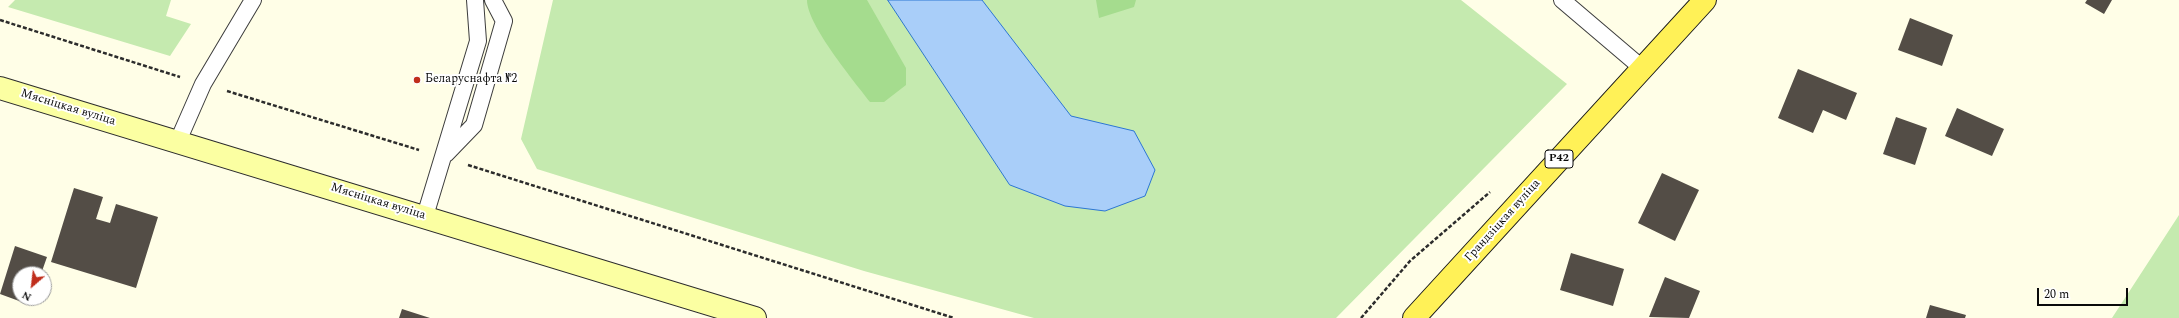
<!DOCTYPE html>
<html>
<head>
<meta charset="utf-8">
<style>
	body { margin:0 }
	#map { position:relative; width:2179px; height:318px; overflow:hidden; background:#fffee7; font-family:Spectral,serif }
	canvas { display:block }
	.north { position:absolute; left:12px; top:266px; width:40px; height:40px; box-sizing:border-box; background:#fff; border:1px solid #9d9d9d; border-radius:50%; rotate:208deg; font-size:11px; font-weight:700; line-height:16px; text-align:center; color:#0a0a0a }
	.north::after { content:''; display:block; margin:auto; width:14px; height:18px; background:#c02e1c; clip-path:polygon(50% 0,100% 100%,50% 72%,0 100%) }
	.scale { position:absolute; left:2037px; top:288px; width:91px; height:18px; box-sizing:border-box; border:2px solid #0a0a0a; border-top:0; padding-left:5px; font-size:12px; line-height:14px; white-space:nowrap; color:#0a0a0a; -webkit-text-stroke:3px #fff; paint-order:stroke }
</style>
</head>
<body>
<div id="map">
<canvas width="2179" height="318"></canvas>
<div class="north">N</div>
<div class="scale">20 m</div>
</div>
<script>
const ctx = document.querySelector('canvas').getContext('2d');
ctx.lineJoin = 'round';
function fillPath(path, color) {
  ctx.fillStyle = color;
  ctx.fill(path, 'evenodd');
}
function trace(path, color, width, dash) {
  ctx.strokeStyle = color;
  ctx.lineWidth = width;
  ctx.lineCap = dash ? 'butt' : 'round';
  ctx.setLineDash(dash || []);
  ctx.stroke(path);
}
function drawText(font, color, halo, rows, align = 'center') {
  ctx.font = font + ' Spectral,serif';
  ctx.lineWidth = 4;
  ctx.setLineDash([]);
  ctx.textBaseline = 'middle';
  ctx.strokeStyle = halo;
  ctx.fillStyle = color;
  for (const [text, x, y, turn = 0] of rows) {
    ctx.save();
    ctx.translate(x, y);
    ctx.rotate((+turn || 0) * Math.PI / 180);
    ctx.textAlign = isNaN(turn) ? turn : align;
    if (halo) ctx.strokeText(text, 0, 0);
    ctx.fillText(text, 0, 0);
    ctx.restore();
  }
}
fillPath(new Path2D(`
	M15,0H171L166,16L191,24L170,56L8,7Z
	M553,0H1461L1567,84L1336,318H1034L864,271L537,169L521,139Z
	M2179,215V318H2112Z`), '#c5eaaf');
fillPath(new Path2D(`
	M807,0H867L906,68V85L884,102H870C854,81 807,25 807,0Z
	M1096,0H1136L1134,7L1099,18Z`), '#a5dc8e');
const water = new Path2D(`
	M888,0H982L1071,116L1134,131L1155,170L1145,196L1105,211L1065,206L1010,185Z`);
fillPath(water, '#a9cef9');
trace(water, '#2c76d4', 1);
fillPath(new Path2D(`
	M2087,0H2112L2104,14L2085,3Z
	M1910,18L1953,35L1942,66L1898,50Z
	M1798,69L1857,93L1846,120L1823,110L1813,133L1778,118Z
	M1957,108L2004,129L1992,156L1945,136Z
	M1896,117L1927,128L1915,165L1883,154Z
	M1662,173L1699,190L1675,241L1638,223Z
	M74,188L103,197L96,219L110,223L116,204L158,217L136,288L51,262Z
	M15,246L47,257L41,274H20V298H33L30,305L0,294Z
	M1571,253L1624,269L1613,306L1560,290Z
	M1665,277L1700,291L1689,318L1649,317Z
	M1930,305L1966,315L1965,318H1926Z
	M402,309L430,318H399Z`), '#534d46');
const lane = new Path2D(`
	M1562,0L1642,68
	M178,141L203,84L253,0
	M446,154L474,125L504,21L493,0
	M425,216L478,41L475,0`);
const secondary = new Path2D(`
	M0,88L755,318`);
const primary = new Path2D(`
	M1414,318L1705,0`);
trace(lane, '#3d3d3d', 18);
trace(secondary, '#2c2c2c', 24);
trace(primary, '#1b1b1b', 24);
trace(new Path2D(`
	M0,20L180,77
	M227,91L419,150
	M468,165L954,318
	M1361,318L1410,261L1490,192`), '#2c2c2c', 2.5, [4, 2]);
trace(lane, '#fff', 16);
trace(secondary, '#fbffa2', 22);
trace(primary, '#fff157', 22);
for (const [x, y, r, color] of [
	[417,80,4,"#c02e1c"]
]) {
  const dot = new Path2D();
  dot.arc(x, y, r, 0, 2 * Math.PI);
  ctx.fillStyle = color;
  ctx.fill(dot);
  trace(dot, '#fff', 1.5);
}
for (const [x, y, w] of [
	[1559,159,28]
]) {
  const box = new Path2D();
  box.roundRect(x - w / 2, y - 9, w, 18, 3);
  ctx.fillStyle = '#fff';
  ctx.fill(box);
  trace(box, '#0a0a0a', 1);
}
drawText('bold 11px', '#0a0a0a', null, [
	["Р42",1559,159]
]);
drawText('12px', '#0a0a0a', '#fff', [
	["Беларуснафта №2",425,80]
], 'left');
drawText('12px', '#0a0a0a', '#fff', [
	["Мясніцкая вуліца",68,108,17],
	["Мясніцкая вуліца",378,202,17],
	["Грандзіцкая вуліца",1503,221,-48]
]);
</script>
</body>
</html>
